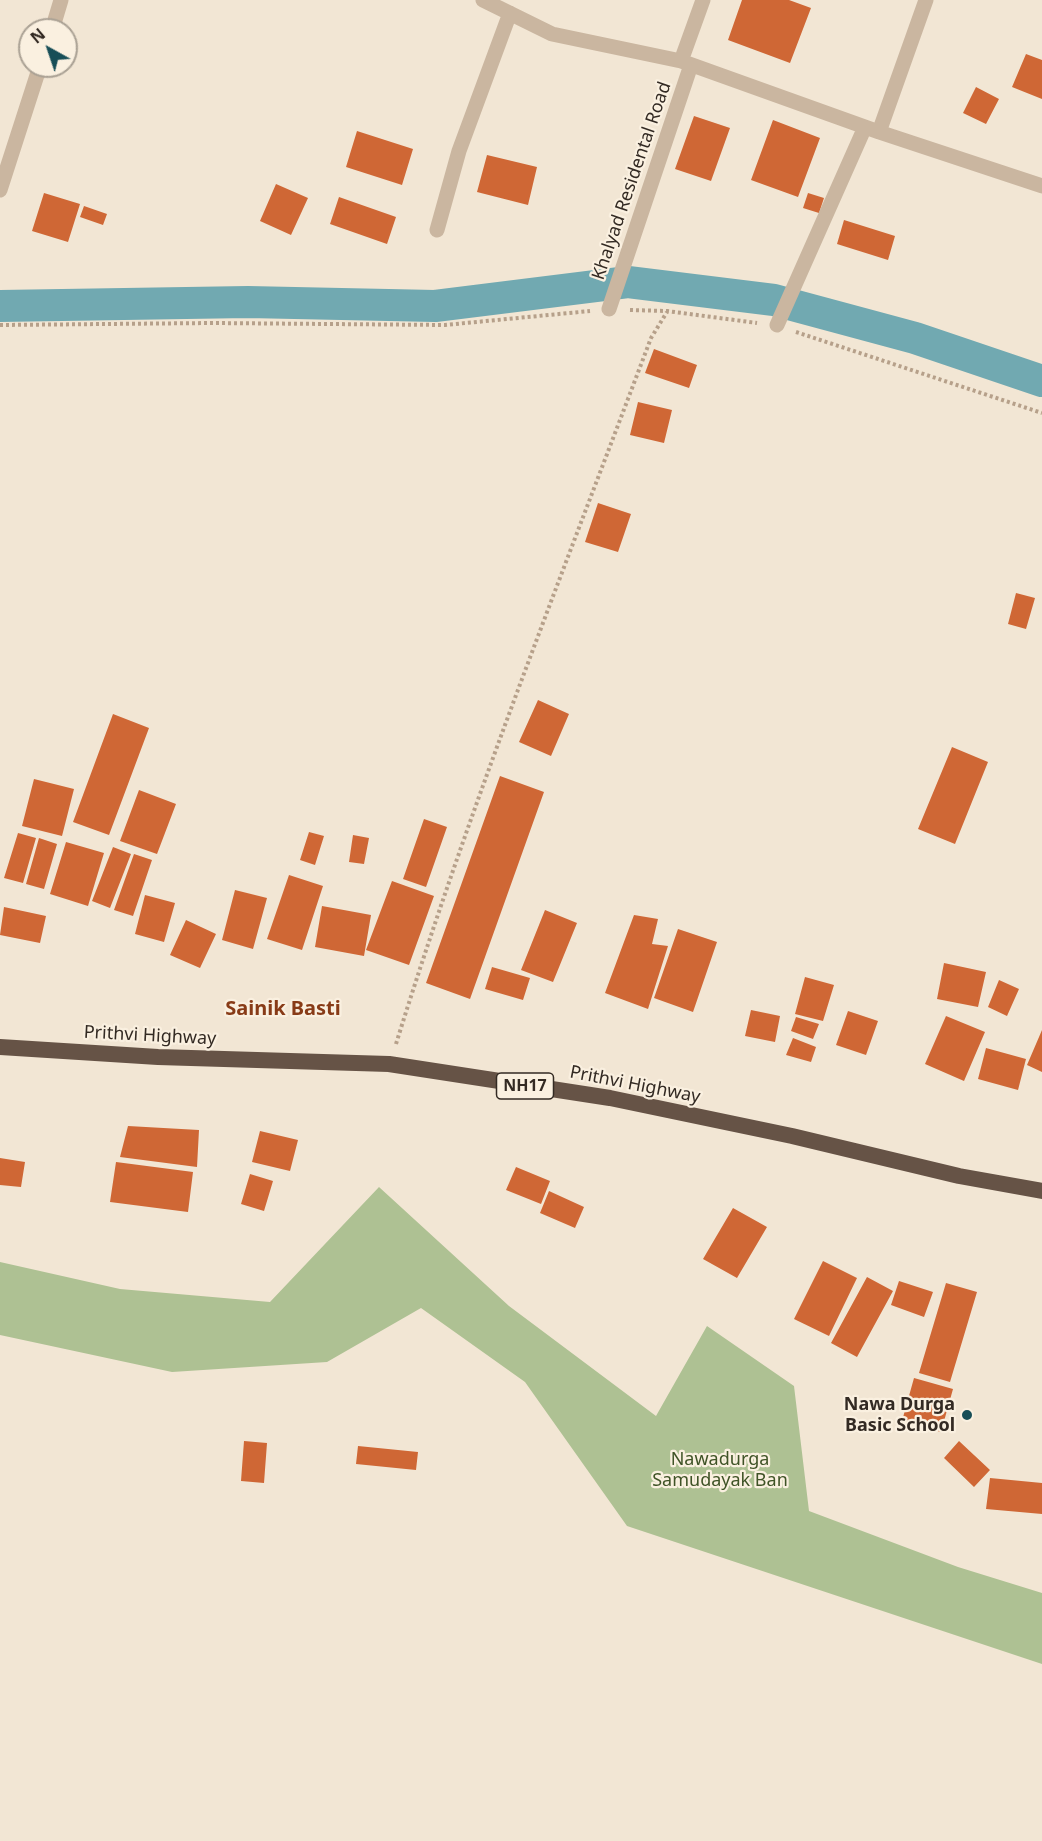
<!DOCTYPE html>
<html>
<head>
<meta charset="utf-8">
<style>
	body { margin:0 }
	#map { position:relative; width:1042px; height:1841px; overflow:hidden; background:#f2e6d4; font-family:"Noto Sans",sans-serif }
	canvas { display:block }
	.north { position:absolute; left:18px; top:18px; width:60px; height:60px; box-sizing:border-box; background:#faf0e0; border:2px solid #aaa194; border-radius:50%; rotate:320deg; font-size:16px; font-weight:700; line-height:24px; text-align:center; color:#332a23 }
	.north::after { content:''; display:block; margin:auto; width:21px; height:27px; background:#174e57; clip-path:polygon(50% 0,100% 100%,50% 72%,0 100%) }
</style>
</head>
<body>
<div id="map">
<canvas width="1042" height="1841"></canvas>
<div class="north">N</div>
</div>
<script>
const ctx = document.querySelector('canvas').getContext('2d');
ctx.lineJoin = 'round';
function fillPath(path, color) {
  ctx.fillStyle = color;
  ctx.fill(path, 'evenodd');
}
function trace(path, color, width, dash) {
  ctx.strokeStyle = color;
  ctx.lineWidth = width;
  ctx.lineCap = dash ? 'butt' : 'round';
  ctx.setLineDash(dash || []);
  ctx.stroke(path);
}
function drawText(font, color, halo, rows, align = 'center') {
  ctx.font = font + ' "Noto Sans",sans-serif';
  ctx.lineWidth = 4.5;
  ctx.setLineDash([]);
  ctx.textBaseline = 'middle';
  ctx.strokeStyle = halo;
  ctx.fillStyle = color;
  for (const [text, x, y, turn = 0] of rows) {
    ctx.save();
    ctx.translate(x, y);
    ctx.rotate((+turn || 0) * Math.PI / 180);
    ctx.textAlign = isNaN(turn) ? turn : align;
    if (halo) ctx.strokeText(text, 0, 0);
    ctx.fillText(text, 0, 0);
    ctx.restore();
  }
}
fillPath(new Path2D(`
	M379,1187L509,1306L656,1416L707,1326L794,1386L809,1511L958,1567L1042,1593V1664L627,1526L525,1382L421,1308L327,1362L172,1372L0,1335V1262L120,1289L270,1302Z`), '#aec193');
trace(new Path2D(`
	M0,306L248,302L435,306L628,282L774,300L915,338L1042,381`), '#71a9b1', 32);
fillPath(new Path2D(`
	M742,0H789L811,8L790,63L728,40Z
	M1026,54L1042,60V99L1012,87Z
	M976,87L999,99L986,124L963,113Z
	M694,116L730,128L711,181L675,169Z
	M773,120L820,138L798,197L751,180Z
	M357,131L413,149L402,185L346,167Z
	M487,155L537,167L528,205L477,192Z
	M276,184L308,198L291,235L260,221Z
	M44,193L80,204L68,242L32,231Z
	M808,193L824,198L819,213L803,208Z
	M339,197L396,217L387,244L330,224Z
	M84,206L107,214L103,225L80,217Z
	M844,220L895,236L888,260L837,244Z
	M654,349L697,365L689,388L645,373Z
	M638,402L672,410L664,443L630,435Z
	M598,503L631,514L618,552L585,542Z
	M1016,593L1035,598L1026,629L1008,624Z
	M538,700L569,714L551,756L519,742Z
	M113,714L149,728L109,835L73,822Z
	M952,747L988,762L955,844L918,829Z
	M500,776L544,792L470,999L426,983Z
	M34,779L74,789L62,836L22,826Z
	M139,790L176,804L157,854L120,841Z
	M424,819L447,827L426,887L403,879Z
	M309,832L324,836L315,865L300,860Z
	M18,833L36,838L23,883L4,878Z
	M353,835L369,838L364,864L349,862Z
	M39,838L57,844L44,889L26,884Z
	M66,842L104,853L88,906L50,894Z
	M113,847L131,854L110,908L92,901Z
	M134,854L152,860L133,916L114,910Z
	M289,875L323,886L302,950L267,939Z
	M392,881L434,896L409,965L366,950Z
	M235,890L267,898L253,949L222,940Z
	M145,895L175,903L164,942L135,934Z
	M322,906L371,915L364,956L315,947Z
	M4,907L46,916L40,943L0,935Z
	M545,910L577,923L553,982L521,970Z
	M634,915L658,919L652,944L668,946L648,1009L605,993Z
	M186,920L216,934L200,968L170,955Z
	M678,929L717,942L693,1012L654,998Z
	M944,963L986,972L978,1007L937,999Z
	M492,967L530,978L523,1000L485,989Z
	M805,977L834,985L823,1021L795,1014Z
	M999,980L1019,989L1007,1016L988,1007Z
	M751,1010L780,1016L775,1042L745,1036Z
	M848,1011L878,1021L866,1055L836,1045Z
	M946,1016L985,1032L964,1081L925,1064Z
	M796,1017L819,1024L813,1039L791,1031Z
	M1042,1030V1072L1027,1065Z
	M793,1038L816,1047L811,1062L786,1055Z
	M986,1048L1026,1059L1018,1090L978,1079Z
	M128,1126L199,1130L197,1167L120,1157Z
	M260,1131L298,1140L290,1171L252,1162Z
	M0,1158L25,1162L21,1187L0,1185Z
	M116,1162L193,1172L188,1212L110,1202Z
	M516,1167L550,1181L541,1204L506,1190Z
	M250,1174L273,1181L264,1211L241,1204Z
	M549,1191L584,1207L575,1228L540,1213Z
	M733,1208L767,1227L737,1278L703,1259Z
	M823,1261L857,1278L829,1336L794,1319Z
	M867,1277L893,1291L857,1357L831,1343Z
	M899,1281L933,1292L924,1317L891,1305Z
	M946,1283L977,1292L950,1382L919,1373Z
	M914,1378L953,1389L941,1432L902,1421Z
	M244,1441L267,1443L264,1483L241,1481Z
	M959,1441L990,1470L974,1487L944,1458Z
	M358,1446L418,1452L416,1470L356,1464Z
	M990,1478L1042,1483V1514L986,1509Z`), '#cf6735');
trace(new Path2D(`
	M630,310L667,311L757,323
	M0,325L212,323L445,325L590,311
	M796,332L1042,413
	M396,1044C470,805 563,572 651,338L667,312`), '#b6a08a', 4, [3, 3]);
trace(new Path2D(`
	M483,0L552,34L681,61L879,132L1042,186
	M52,30L61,0
	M681,61L703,0
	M879,132L926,0
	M0,190L40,66
	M437,230L459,151L510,13
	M609,309L691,65
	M777,325L865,127`), '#cab6a0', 15);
trace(new Path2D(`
	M0,1047L158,1057L389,1064L610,1098L792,1136L959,1176L1042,1191`), '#665346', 16);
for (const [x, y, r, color] of [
	[967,1415,6,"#174e57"]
]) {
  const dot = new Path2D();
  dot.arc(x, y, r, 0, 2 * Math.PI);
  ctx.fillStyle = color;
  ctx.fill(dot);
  trace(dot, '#faf0e0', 2);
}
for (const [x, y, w] of [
	[525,1086,57]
]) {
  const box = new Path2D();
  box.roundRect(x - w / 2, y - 13, w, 26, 4.5);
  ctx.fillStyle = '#faf0e0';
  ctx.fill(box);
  trace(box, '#332a23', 1.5);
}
drawText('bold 16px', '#332a23', null, [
	["NH17",525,1086]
]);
drawText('18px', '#332a23', '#faf0e0', [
	["Khalyad Residental Road",632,181,-71],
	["Prithvi Highway",150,1036,3],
	["Prithvi Highway",635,1085,11]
]);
drawText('bold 18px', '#332a23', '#faf0e0', [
	["Nawa Durga",955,1405],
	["Basic School",955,1426]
], 'right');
drawText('18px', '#3f5326', '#faf0e0', [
	["Nawadurga",720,1460],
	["Samudayak Ban",720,1481]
]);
drawText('bold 20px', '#883b17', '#faf0e0', [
	["Sainik Basti",283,1009]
]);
</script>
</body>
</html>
